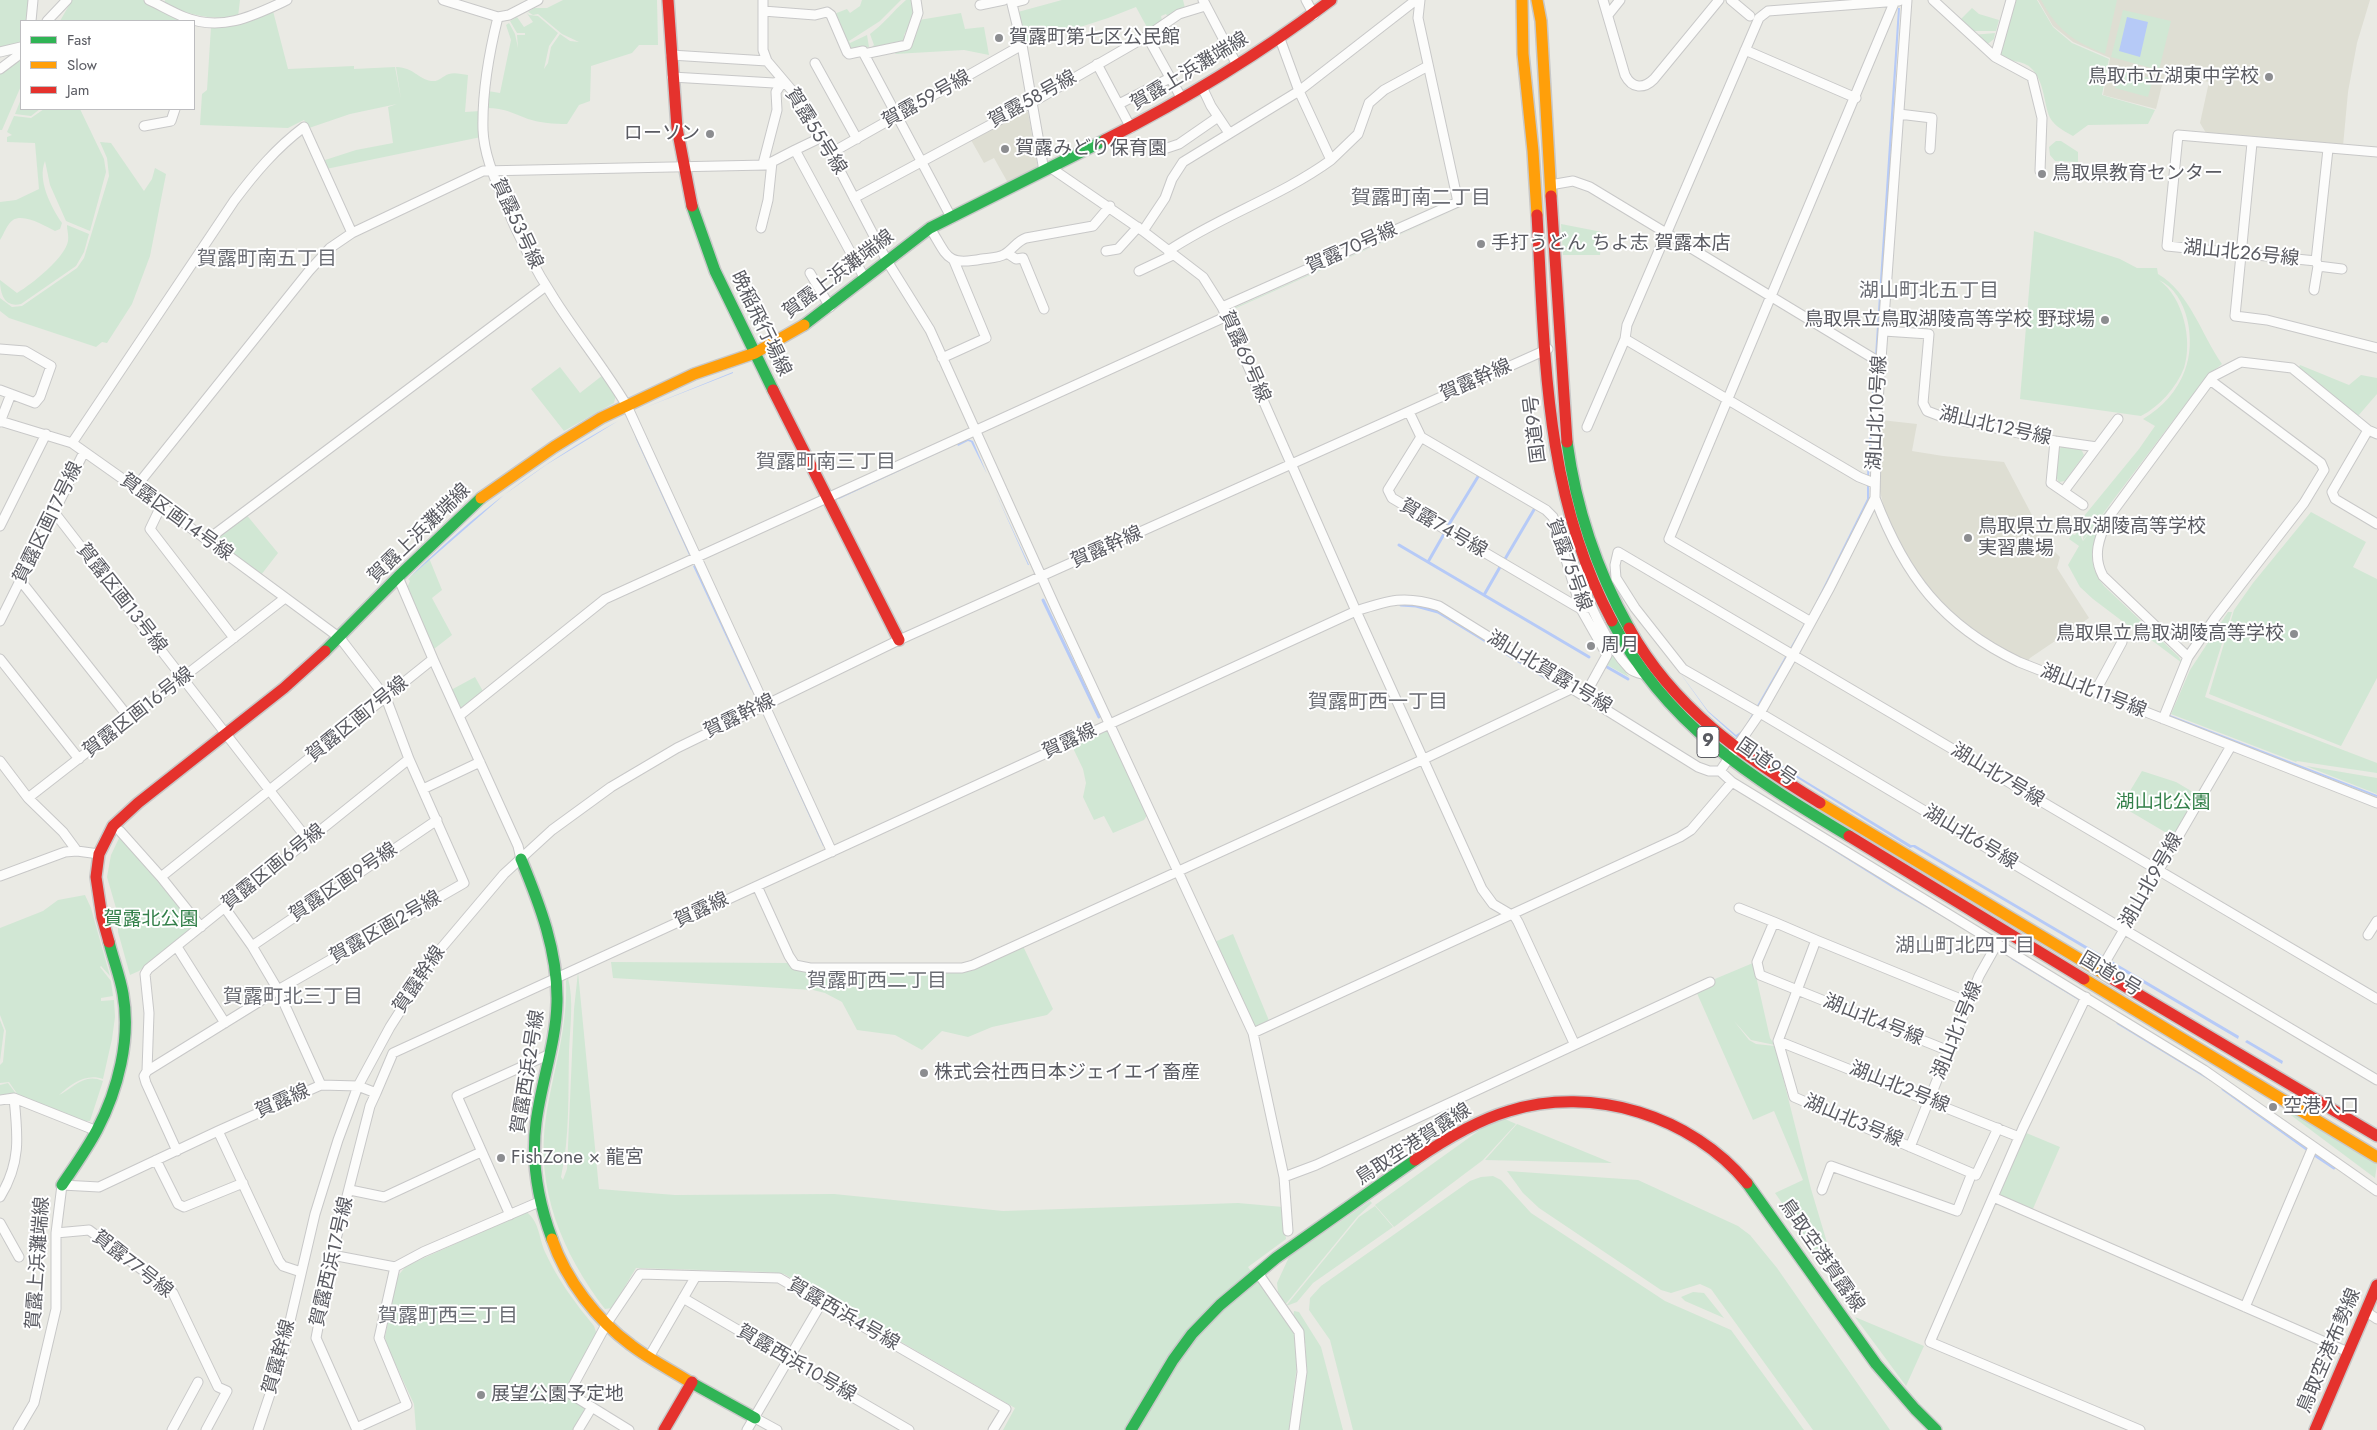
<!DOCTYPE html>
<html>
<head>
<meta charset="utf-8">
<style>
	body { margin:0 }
	#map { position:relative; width:2377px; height:1430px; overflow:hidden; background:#eaeae4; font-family:Jost,sans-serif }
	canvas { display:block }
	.legend { position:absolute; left:20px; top:20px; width:175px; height:90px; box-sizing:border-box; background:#fff; border:1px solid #bdbdc0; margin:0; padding:6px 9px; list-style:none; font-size:15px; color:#5a5b62 }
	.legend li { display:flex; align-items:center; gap:10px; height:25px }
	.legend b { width:25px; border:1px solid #bdbdc0 }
</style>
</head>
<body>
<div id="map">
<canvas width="2377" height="1430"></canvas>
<ul class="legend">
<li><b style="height:6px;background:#30b455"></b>Fast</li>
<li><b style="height:6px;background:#ff9f0a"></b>Slow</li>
<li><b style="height:6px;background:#e5322d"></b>Jam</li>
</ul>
</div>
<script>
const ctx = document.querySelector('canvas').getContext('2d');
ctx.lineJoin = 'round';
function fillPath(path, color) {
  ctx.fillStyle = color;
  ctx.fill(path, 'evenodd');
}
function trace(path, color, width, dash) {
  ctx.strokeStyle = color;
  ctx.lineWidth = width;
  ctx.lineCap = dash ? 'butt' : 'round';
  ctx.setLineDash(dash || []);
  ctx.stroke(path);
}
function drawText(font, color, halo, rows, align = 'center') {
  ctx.font = font + ' Jost,"Noto Sans JP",sans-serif';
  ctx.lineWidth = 4;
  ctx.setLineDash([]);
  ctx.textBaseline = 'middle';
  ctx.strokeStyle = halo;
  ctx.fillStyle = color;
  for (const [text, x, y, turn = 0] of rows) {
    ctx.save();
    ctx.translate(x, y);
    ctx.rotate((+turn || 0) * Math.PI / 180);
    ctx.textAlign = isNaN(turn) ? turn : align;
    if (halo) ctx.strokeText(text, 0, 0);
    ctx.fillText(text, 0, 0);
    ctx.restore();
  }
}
fillPath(new Path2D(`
	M2038,0H2370L2357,43L2348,92L2343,146L2206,133L2200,123L2209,82L2165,73L2156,109L2103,95L2110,58L2073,42L2053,26Z
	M1028,112L1038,168L1008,183L994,158L984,163L971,140L1022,113Z
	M1881,420L1917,424L1912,451L1943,456L2004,462L2033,517L2025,522L2060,557L2057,568L2089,618L2030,658L2027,662L1969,630L1922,584L1890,529L1879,488Z`), '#deded3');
fillPath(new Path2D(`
	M0,0H30L28,21H21V44L0,50Z
	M72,0H143L173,15L179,21H60Z
	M165,0H240L238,17C210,20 189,15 164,4Z
	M563,0H657L658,45H639L632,53L591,66L590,101L579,105L567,124C554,124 540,123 528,119C512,113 505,108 487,108L488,91L500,93L511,40L506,25L509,23L515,34L518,48L517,35H525V33H517L510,21L517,17L524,27L533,22L526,12L529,15L538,16L558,33L549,46L544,69L548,63L551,47L560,34L570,41L579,42L562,34L538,14L533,15L528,12L534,8H547Z
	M862,0H901L880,21L849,41L850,43L867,35L869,47L851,51L834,14L847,9L850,13L860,6Z
	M906,0H915L914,17L904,35V42L874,50L871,48L874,45L870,34C885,23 892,12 906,0Z
	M1062,0H1183L1185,8L1168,17L1166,14L1161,16L1162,20L1149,31L1136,7L1108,18L1025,45L1018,12Z
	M2014,0H2037L2053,27L2072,43L2109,59L2102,95L2155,110L2148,124L2088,125L2073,136C2066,132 2058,128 2053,122C2043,111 2047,85 2032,69C2023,59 2009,63 2000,56V52Z
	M2041,0H2117L2105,54C2073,41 2058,31 2041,0Z
	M1972,8L1979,14L1999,20L1996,31H1970L1959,21Z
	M2123,10L2171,21L2159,70L2111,57Z
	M273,11L288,69L354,66V69L395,67L401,99L396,67C415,68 418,79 431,81C440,82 442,76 449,74C454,72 462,74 468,75L465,112L481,111V137L326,169L322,161L356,150L393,143L388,107L397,104L350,114L309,128L304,120L288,128L200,125L202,94L207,90L211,27C234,29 252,20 273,11Z
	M961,13L965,29L984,27L989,55L964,50L895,54L919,20Z
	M1995,33L1994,39L1985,46L1973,35Z
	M21,56V86L2,130H0V72Z
	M2120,70L2153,79L2148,97L2115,88Z
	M21,99V109H40L31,116L15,114Z
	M44,109H80L104,159L106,172L90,231L66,221L50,185L45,161C37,180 51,207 62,223L60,229L55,231C45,226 24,213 13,220C7,224 4,234 0,240V202L16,200L39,189L35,143L7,142V137L12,135L7,132L14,116L31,118Z
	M2056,141H2061L2078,152V162L2055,161L2050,155L2049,147Z
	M100,142L111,143L144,191L152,179L155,168L166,174L150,256L132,304L107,343L102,342L96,347L9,318L0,311V298L12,307L22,306L77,268L84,258L109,176L107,158Z
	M1464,206L1243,305L1227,312V311Z
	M1561,224L1602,232L1600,255H1563Z
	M67,225L89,234L84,252L76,266L21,304C4,308 0,293 0,280L17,293C32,284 65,258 68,241C69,236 67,230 67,225Z
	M2034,231L2120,259L2137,268H2157L2158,274C2190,293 2201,334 2222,364L2206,377L2083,540L2084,525L2074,533L2080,521L2139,449L2155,426L2143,419C2162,408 2178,390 2185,370C2196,342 2189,294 2159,280C2183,297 2193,340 2184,368C2176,388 2160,406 2141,416L2020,399Z
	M2300,365L2349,385L2361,375L2377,378V394L2358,416L2298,369Z
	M560,367L580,393L603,375L616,395L614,403L564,431L531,389Z
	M2062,446L2081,449L2084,455L2065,481L2059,482C2053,473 2055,454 2062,446Z
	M2111,504C2097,532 2081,558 2104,586L2179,657L2182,663L2154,642L2130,627L2093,599L2080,587L2068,565L2079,546L2069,539L2072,534L2075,535L2082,527L2081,537L2083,541Z
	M2311,512L2366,542L2353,567L2377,579V678L2341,746L2209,694L2234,610L2253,583Z
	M245,513L278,553L261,575L214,541L215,537Z
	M429,558L442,590L432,598L452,635L434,649L406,590L410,581L408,579Z
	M2228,612H2232L2205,697L2377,763V773L2297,761L2296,762L2171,714L2190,670Z
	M1613,655L1629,677L1607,665Z
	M475,677L484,693L461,712L451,690Z
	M1103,731L1109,732L1148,814L1144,820L1113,833L1104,816L1094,820L1083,797L1086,783L1083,769L1072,746Z
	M2306,766L2377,778V794Z
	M2142,771L2176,782L2198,795L2175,838L2121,806Z
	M121,834L193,922V928L139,971L130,975L118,932V915L107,877L111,855Z
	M85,895L91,908L110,976L101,966L100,967L111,981L113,996L101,998V1001L114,1000L115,1017L112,1039L103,1079C86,1073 71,1084 59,1095C72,1089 84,1072 103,1081L90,1121H82L18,1095L9,1082L0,1083V1065L3,1062L6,1031L0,1015V928L43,911L58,900Z
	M1233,934L1270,1023L1256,1027L1252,1024L1212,943Z
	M1022,944L1053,1009L1047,1015L992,1027L968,1037L942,1031L922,1050L895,1035L857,1030L842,1002L825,993L813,990L613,978L611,962L791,963L957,970Z
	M1753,963L1770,1038L1775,1045L1751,1040L1734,1021L1749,1040L1741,1053L1749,1040L1756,1044L1775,1046L1811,1189L1840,1286L1775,1193L1803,1180L1774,1111L1753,1120L1696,991L1710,981Z
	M578,972L599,1189L675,1195L834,1194L1003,1211L1238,1203L1283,1207L1286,1239L1248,1267L1296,1332L1298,1356L1289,1430H1003L1015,1408L784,1274L768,1272L636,1268L612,1308L605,1309C562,1253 535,1188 546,1117C553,1071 568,1028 566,981L568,978C574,1000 570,1028 569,1051C568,1092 570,1137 561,1177L563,1180L567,1169L574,1009Z
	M0,1020L4,1030L0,1061Z
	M8,1083L17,1095L0,1096V1085Z
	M2290,1111L2377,1164L2375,1178L2288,1113Z
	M1505,1119L1516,1124L1483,1160L1394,1227L1375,1205L1484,1127Z
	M1517,1124L1612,1163L1485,1160Z
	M2024,1132L2060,1147L2032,1211L2000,1196L1999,1192Z
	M1507,1171L1638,1180L1738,1226L1750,1235L1777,1268L1890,1430H1813L1711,1289L1700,1284L1671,1293L1661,1290L1539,1208L1523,1193Z
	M1493,1176L1501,1180L1531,1213L1665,1301L1731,1330L1804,1430H1353L1330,1340L1309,1310L1310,1298L1321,1286L1470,1181L1481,1177Z
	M1370,1201L1372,1203L1358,1216L1285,1305L1278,1292L1277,1283L1289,1257Z
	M1375,1206L1393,1227L1313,1283L1297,1302L1286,1306L1359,1217Z
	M526,1212C539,1220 539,1238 545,1252C558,1280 575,1303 594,1326L597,1335L563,1394L584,1407L585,1415L576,1430H416L414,1404L386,1344L385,1337L397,1277L406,1266Z
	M1693,1292L1704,1293L1724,1318L1685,1301L1681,1297Z
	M1294,1311L1299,1312L1321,1347L1343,1430H1297C1301,1404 1311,1358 1303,1334C1301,1328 1297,1322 1293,1317Z
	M1855,1317L1924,1346L1906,1386Z`), '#d1e7d4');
fillPath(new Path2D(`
	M1898,8H1900L1878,356H1875Z
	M2127,17L2148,22L2140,57L2119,51Z
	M1874,364H1876L1869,476H1867Z
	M733,372V373L644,408Z
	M618,421L546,465L504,495L410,577C473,515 541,463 618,421Z
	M631,423L690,554L689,555L636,439Z
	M968,439L973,441L987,474L971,442L968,441L958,446L957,444Z
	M948,446L949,448L839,499V497Z
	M1867,486H1869V499L1811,617L1809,616L1867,499Z
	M994,489L1029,565H1028Z
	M695,565L752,689L751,690L693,566Z
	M1805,622L1807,623L1744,732L1737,738L1708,712L1675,666L1708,711L1736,735L1743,730Z
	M2170,715L2377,795V797L2168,716Z
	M770,727L824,846H823L769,728Z
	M1750,744L1801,778L1911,845H1915L2239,1036L2238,1039L1913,847L1910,848L1765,758L1749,746Z
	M1764,807L1969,932L1893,888Z
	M2012,958L2081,999L2080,1001L2011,959Z
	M2247,1040L2283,1061L2282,1064L2245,1042Z`), '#b6caf7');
trace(new Path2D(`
	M1448,526L1479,475
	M1399,545L1589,657
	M1505,559L1535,508
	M1428,562L1444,534
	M1484,595L1500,567
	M1043,600L1099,717
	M1401,605L1416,606L1438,612L1561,687
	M1607,667L1628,679
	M2118,1023L2210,1079
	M2223,1089L2308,1150
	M2316,1156L2334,1168`), '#b6caf7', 3);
const street = new Path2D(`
	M149,0C160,5 172,12 184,17C222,32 253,16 287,0
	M443,0L498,17L509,15L538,0
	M763,0V50L767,61L795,94L825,142L887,261L930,330L1057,611L1253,1033L1284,1177L1288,1231
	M1011,0L1022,45L1044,171
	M1203,0L1237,65
	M1306,0L1314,15
	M1603,0L1625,75C1632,89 1644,89 1654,79L1719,0
	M1731,0L1750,16
	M1933,0L1995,57L2011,0
	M1012,3L1024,0
	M980,5L1004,0
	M763,11L815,15L827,12L831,15L847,52L849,54L863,51L864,54L907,45L918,13L916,0
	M1608,15L1620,0
	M498,17C489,53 482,93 483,130C484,154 494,177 503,199C517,234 534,268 555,300C578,336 605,369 627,406L832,852
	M31,21L33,0
	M47,21L67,0
	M1147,36L1179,14L1205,6
	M1745,50L1856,98
	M0,52L21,47
	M864,54L951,217
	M671,55L767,61
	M1995,57L2032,77L2042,118L2040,171
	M815,63L857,139
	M1097,64L1131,128
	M0,69L16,57L21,49
	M672,77L774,83L783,81
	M1202,87L1211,106L1229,133
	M1119,104L1170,78
	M1899,114L1932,118L1930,149
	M144,126L171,121L175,109
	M822,137L795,150L865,279
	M2252,143L2235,316L2267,320L2377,348
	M1167,148L1179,144L1218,117
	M2328,149L2316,261L2167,246L2178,135L2377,152
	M831,153L1022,45
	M1331,160L1358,134L1369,103L1384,90L1428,66
	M763,164L777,110L776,92L783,81
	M1051,168L1143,231L1203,277L1222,307L1356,611L1482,889L1493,904L1515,917L1518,922L1574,1043
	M1550,185L1573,181L1590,187L1881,363
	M854,198L1031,103L1147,36L1182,99
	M761,228L768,200L772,162
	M930,228C948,257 946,266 982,259C989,258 999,258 1005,254C1013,249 1017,241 1026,238L1093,226L1110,206
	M1143,231L1165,198L1172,179L1183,162L1299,91L1416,0
	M1106,251L1118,249L1138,227
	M1168,251C1220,216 1280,197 1331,160L1299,91L1280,39
	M1007,253L1016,259L1023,258L1044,309
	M2316,261L2318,266L2342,269
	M1139,271L1173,255
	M810,273L830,307
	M2314,290L2318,266
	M1222,307L1458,202L1418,18L1420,0
	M1884,331L1929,334L1923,403L1927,411L1940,416L2055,441L2097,447
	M1625,339L1859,477L1874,483
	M0,349L25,351L51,366L40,397L35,403L0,390
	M942,358L986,338L954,261
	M1409,412L1421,437L1388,490L1392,498L1574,605L1581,609L1591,607
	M0,421L72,443L161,506L340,638L386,698L409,759L464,883L278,990L147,1071L144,1076L146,1083L177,1151
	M0,422L11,394
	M1587,427L1625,339L1627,325L1759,18L1768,11L1899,1
	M2368,430L2332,492L2335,499L2377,524
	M1421,437L1546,510L1553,517L1581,609L1607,655L1585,695
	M2055,441L2051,483L2083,505
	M72,443L234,201C255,173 276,148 304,127L352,233
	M135,488L309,271L330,248L352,233L483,171L766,165L795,150
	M2064,491L2118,419
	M1875,498C1905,576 1942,625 2019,662L2377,803
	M161,506L150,529L234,638
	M54,512L308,840
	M0,526L46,434
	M207,540L546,286
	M1581,569C1582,596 1610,648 1629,668C1632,671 1638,673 1643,674
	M398,577L433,659
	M20,580L130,719
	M0,621L84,452
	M1811,622L1669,539L1894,3
	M2188,657L2215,618L2304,503L2324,470L2321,463L2210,380
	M0,659L79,759
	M2095,692L2122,642
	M459,716L605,599L1225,317
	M2163,719L2188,657L2103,576C2092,556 2099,538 2108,518L2212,377L2241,362L2292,368L2368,430L2377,434
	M0,761L28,798L285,598
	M1720,771L1732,782L2204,1070L2377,1191
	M423,789L480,762
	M28,798L63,832L77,851
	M120,831L161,877
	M0,876L65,852L77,851L99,854
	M757,886L789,956L795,965L810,968H962L973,965L1424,759L1573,688
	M225,908L252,946L278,990L321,1085
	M1739,908L1774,922
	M201,927L161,877L433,659L518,846L521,859
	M2368,935L2377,921
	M1816,940L1774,922L1757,962L1760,975L1949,1051
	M252,946L437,820
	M177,947L225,1023
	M2104,964L2231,746
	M2086,997L2023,1128L1930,1342L2140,1430
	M2377,999L1618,552L1615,565L1616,578L1635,608L1683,669L1760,713L2377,1080
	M1968,1002L1816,940L1778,1041L1794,1097L1976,1175L1998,1128
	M1253,1033L1680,837L1691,830L1732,782
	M1778,1041L2019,1137
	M147,1071L149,1013L145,974L148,969L409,759
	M376,1093L370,1106L332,1255L316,1338L356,1428L407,1405L379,1338L395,1267L423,1252L539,1202
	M0,1100L14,1098L97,1131
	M218,1131L279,1261L283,1266L301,1272
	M1910,1147L1979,976L1997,944
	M156,1160L178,1204L184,1207L243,1183
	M1284,1177L1316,1165L1710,982
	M350,1190L384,1197L481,1152
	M1822,1190L1831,1166L1957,1211L1972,1173
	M0,1197C21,1163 18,1136 14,1098
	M1993,1197L2348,1352
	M510,1215L457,1096L550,1054
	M0,1223L19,1257
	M56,1233L89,1230L173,1293L218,1387L227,1391L206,1430
	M332,1255L395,1267
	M1258,1273L1299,1332L1302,1372L1294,1430
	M683,1298L909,1430
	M2245,1307L2313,1147
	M2365,1311L2377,1319
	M649,1357L696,1276
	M755,1418L777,1430
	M18,1430L34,1403L56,1309V1233L62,1185L99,1187L218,1131L321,1085L358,1086L376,1093L393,1053L1356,611C1389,600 1405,595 1439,606L1698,767L1709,771H1720L1760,713L1793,655L1830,587L1875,498L1877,415L1907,0
	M172,1430L198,1382
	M258,1430L280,1364L315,1214L338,1140L358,1086L390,1027L438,952L504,874L552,830L611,787L677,748L899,640L1548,349
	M578,1430L592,1407
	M629,1430L569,1393L607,1323L640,1274L779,1278L1006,1409L993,1430
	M747,1430L822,1302`);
const fast = new Path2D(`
	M692,206L715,271L773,390
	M804,325L930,228L1105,140
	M1567,442C1576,508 1596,569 1629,628
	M1612,621C1667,726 1751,777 1849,836
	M325,651L398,577L481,498
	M521,859C540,905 558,952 557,1002C556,1044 541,1082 536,1123C531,1163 538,1201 552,1239
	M1747,1183L1876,1364L1915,1409L1936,1430
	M62,1185C74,1167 87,1149 97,1130C118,1090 131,1039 123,994C120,976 113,959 109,942
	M690,1382L755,1418
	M1131,1430L1173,1360L1192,1334L1220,1305L1276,1258L1415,1160`);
const slow = new Path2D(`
	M1522,0L1523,54L1533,151L1537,215
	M1537,0L1541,21L1551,196
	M481,498L554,447L601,418L694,374L755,353L804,325
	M1820,803L2111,978
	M2084,979L2377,1157
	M552,1239C566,1280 597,1320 631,1345C649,1359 671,1370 690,1382`);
const jam = new Path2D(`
	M668,0L677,128L692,206
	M1105,140C1184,100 1260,54 1331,0
	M1551,196L1567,442
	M1537,215C1545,355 1544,494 1612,621
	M773,390L899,640
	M1629,628C1674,709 1743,756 1820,803
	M1849,836L2084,979
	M109,942L102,917L96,877L99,854L113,826L138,803L284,688L325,651
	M2111,978L2377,1136
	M1415,1160C1444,1140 1475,1121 1509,1111C1593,1085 1692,1116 1747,1183
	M664,1430L692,1382
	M2315,1430L2377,1285`);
trace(street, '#c8c8c8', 11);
trace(fast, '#c8c8c8', 14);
trace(slow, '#c8c8c8', 14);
trace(jam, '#c8c8c8', 14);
trace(street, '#fcfcfb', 9);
trace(fast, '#30b455', 11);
trace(slow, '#ff9f0a', 11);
trace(jam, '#e5322d', 11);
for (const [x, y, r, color] of [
	[999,38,5,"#8c8d90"],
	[2269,77,5,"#8c8d90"],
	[710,134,5,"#8c8d90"],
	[1005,149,5,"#8c8d90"],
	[2042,174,5,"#8c8d90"],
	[1481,244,5,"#8c8d90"],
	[2105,320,5,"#8c8d90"],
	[1968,538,5,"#8c8d90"],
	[2294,634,5,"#8c8d90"],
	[1591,646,5,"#8c8d90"],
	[924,1073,5,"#8c8d90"],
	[2273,1107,5,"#8c8d90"],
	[501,1158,5,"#8c8d90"],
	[481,1395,5,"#8c8d90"]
]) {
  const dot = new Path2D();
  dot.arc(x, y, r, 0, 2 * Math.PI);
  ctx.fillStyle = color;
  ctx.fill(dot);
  trace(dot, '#fff', 2);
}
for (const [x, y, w] of [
	[1708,742,22]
]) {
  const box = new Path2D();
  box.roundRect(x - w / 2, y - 15.5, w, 31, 4);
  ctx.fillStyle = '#fff';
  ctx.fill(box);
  trace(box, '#5a5b62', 1);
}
drawText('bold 18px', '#5a5b62', null, [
	["9",1708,742]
]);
drawText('19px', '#5a5b62', '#fff', [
	["賀露町第七区公民館",1009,38],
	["鳥取市立湖東中学校",2259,77,"right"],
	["ローソン",700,134,"right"],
	["賀露みどり保育園",1015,149],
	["鳥取県教育センター",2052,174],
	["手打うどん ちよ志 賀露本店",1491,244],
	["鳥取県立鳥取湖陵高等学校 野球場",2095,320,"right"],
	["鳥取県立鳥取湖陵高等学校",1978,527],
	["実習農場",1978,549],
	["鳥取県立鳥取湖陵高等学校",2284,634,"right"],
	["周月",1601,646],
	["株式会社西日本ジェイエイ畜産",934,1073],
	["空港入口",2283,1107],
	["FishZone × 龍宮",511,1158],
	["展望公園予定地",491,1395]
], 'left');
drawText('19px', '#5a5b62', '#fff', [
	["賀露上浜灘端線",1190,72,-31],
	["賀露59号線",927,100,-29],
	["賀露58号線",1033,100,-29],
	["賀露55号線",815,132,58],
	["賀露53号線",516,224,65],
	["賀露70号線",1352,249,-24],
	["湖山北26号線",2241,254,6],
	["賀露上浜灘端線",839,275,-37],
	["晩稲飛行場線",760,324,64],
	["賀露69号線",1244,357,66],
	["賀露幹線",1476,381,-24],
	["湖山北10号線",1878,413,-87],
	["湖山北12号線",1995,427,13],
	["国道9号",1536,429,-97],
	["賀露区画14号線",176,518,36],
	["賀露区画17号線",49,523,-64],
	["賀露74号線",1443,529,30],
	["賀露上浜灘端線",420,534,-44],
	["賀露幹線",1107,548,-24],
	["賀露75号線",1568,565,70],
	["賀露区画13号線",121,599,52],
	["湖山北賀露1号線",1549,673,31],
	["湖山北11号線",2093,692,22],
	["賀露区画16号線",139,713,-38],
	["賀露幹線",740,717,-26],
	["賀露区画7号線",358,720,-39],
	["賀露線",1070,742,-25],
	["国道9号",1766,763,35],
	["湖山北7号線",1997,776,31],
	["湖山北6号線",1970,838,31],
	["賀露区画6号線",274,868,-39],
	["湖山北9号線",2152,881,-60],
	["賀露区画9号線",344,883,-34],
	["賀露線",702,911,-25],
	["賀露区画2号線",386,928,-30],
	["国道9号",2110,975,31],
	["賀露幹線",420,980,-56],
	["湖山北4号線",1873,1021,22],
	["湖山北1号線",1958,1031,-68],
	["賀露西浜2号線",529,1072,-81],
	["湖山北2号線",1899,1088,22],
	["賀露線",283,1102,-24],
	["湖山北3号線",1853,1122,23],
	["鳥取空港賀露線",1414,1145,-33],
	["鳥取空港賀露線",1821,1256,55],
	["賀露西浜17号線",333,1262,-77],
	["賀露上浜灘端線",39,1263,-86],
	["賀露77号線",132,1265,38],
	["賀露西浜4号線",843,1315,30],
	["鳥取空港布勢線",2330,1351,-67],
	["賀露幹線",280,1357,-75],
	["賀露西浜10号線",796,1364,30]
]);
drawText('19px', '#33804a', '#fff', [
	["湖山北公園",2163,803],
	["賀露北公園",151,920]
]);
drawText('20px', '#6b6d74', '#fff', [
	["賀露町南二丁目",1421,199],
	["賀露町南五丁目",267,260],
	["湖山町北五丁目",1929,292],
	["賀露町南三丁目",826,463],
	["賀露町西一丁目",1378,703],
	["湖山町北四丁目",1965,947],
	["賀露町西二丁目",877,982],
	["賀露町北三丁目",293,998],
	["賀露町西三丁目",448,1317]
]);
</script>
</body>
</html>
